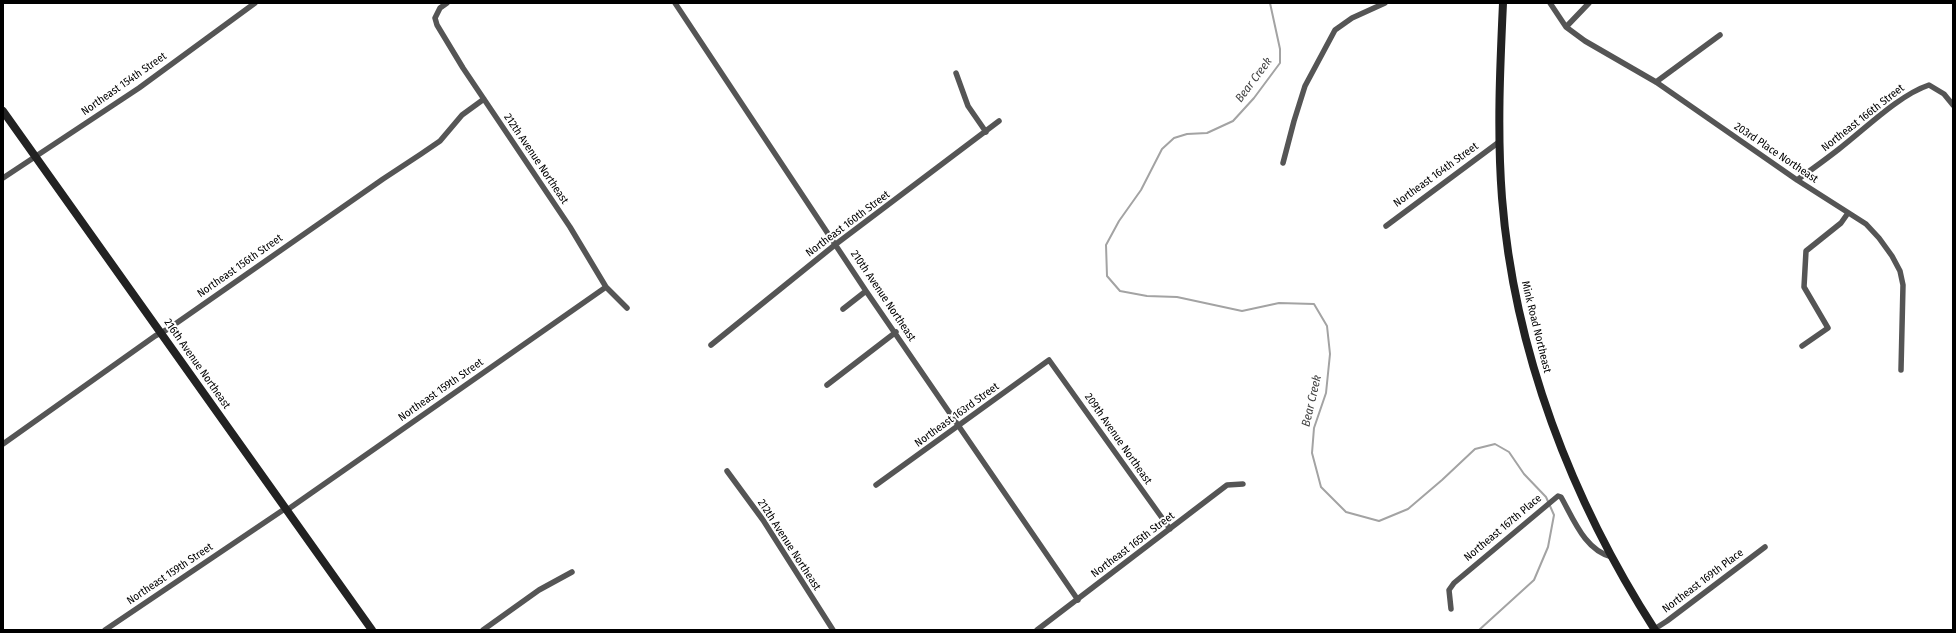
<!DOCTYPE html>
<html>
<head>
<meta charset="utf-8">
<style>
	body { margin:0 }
	#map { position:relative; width:1956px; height:633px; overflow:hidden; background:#fff; font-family:"Fira Sans Condensed",sans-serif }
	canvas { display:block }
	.frame { position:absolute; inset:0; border:4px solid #000; pointer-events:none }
</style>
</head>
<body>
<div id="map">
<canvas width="1956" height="633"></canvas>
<div class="frame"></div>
</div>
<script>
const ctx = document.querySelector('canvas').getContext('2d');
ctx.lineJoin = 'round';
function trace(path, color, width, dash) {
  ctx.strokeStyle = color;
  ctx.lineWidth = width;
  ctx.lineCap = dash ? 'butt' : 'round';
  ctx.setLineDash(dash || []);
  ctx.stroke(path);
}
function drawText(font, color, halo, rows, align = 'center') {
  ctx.font = font + ' "Fira Sans Condensed",sans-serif';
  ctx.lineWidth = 4;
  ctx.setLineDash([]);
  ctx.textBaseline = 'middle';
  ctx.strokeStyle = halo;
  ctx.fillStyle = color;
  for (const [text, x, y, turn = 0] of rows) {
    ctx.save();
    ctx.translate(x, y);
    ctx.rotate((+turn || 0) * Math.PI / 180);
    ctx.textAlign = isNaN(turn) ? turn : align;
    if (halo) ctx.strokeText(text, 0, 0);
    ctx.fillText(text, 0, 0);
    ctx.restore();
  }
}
trace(new Path2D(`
	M1270,3L1280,49V63L1254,98L1233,121L1207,133L1187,134L1174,138L1162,149L1141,190L1119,221L1106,245L1107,276L1120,291L1147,296L1177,297L1242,311L1279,303L1314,304L1327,326L1330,354L1326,393L1314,428L1312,453L1321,487L1346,512L1379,521L1408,509L1442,480L1475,449L1495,444L1509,452L1524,474L1546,497L1554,515L1548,547L1534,580L1479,630`), '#a3a3a3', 2);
trace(new Path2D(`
	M447,3L440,8L435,18L437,25L463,68L570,227L606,287L627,308
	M675,3L866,291L1078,600
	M1550,3L1566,27L1585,41L1656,82L1797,180L1866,224L1879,238L1892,256L1900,271L1903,285L1901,370
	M1566,27L1589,3
	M956,73L968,106L986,132
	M1656,82L1720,35
	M1283,163L1294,121L1305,86L1335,30L1352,18L1385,3
	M3,178L139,88L255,3
	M1797,180C1811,170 1825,160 1839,149C1865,129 1899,95 1929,85L1944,94L1953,105
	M1386,226L1499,142
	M843,309L866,291
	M711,345L836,244L999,121
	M1802,346L1828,328L1804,287L1806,251L1841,223L1848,213
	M827,385L896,332
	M3,444L155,336L168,329L383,179L421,154L440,141L462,115L484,99
	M727,471L763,520L833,630
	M876,485L1049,360L1170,529
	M287,510L606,287
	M1451,609L1449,590L1454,583L1558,496L1561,497C1573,518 1585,551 1612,557
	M105,630L286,508
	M483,630L539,590L572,572
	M1037,630L1227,485L1243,484
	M1653,630L1667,621L1765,547`), '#555', 5.5);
trace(new Path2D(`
	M1503,3C1500,68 1497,133 1502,198C1514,351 1572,501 1655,630
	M3,111L372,630`), '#222', 8);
drawText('11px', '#000', '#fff', [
	["Northeast 154th Street",124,84,-35],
	["Northeast 166th Street",1863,118,-38],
	["203rd Place Northeast",1776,153,34],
	["212th Avenue Northeast",536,159,56],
	["Northeast 164th Street",1436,175,-36],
	["Northeast 160th Street",848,224,-37],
	["Northeast 156th Street",240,266,-35],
	["210th Avenue Northeast",883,296,56],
	["Mink Road Northeast",1536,327,76],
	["216th Avenue Northeast",197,364,55],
	["Northeast 159th Street",441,390,-35],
	["Northeast 163rd Street",957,415,-36],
	["209th Avenue Northeast",1118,439,55],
	["Northeast 167th Place",1503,528,-40],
	["212th Avenue Northeast",789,545,57],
	["Northeast 165th Street",1133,545,-37],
	["Northeast 159th Street",170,574,-34],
	["Northeast 169th Place",1703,581,-37]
]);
drawText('italic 12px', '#444', '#fff', [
	["Bear Creek",1254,80,-53],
	["Bear Creek",1312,401,-77]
]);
</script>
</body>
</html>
